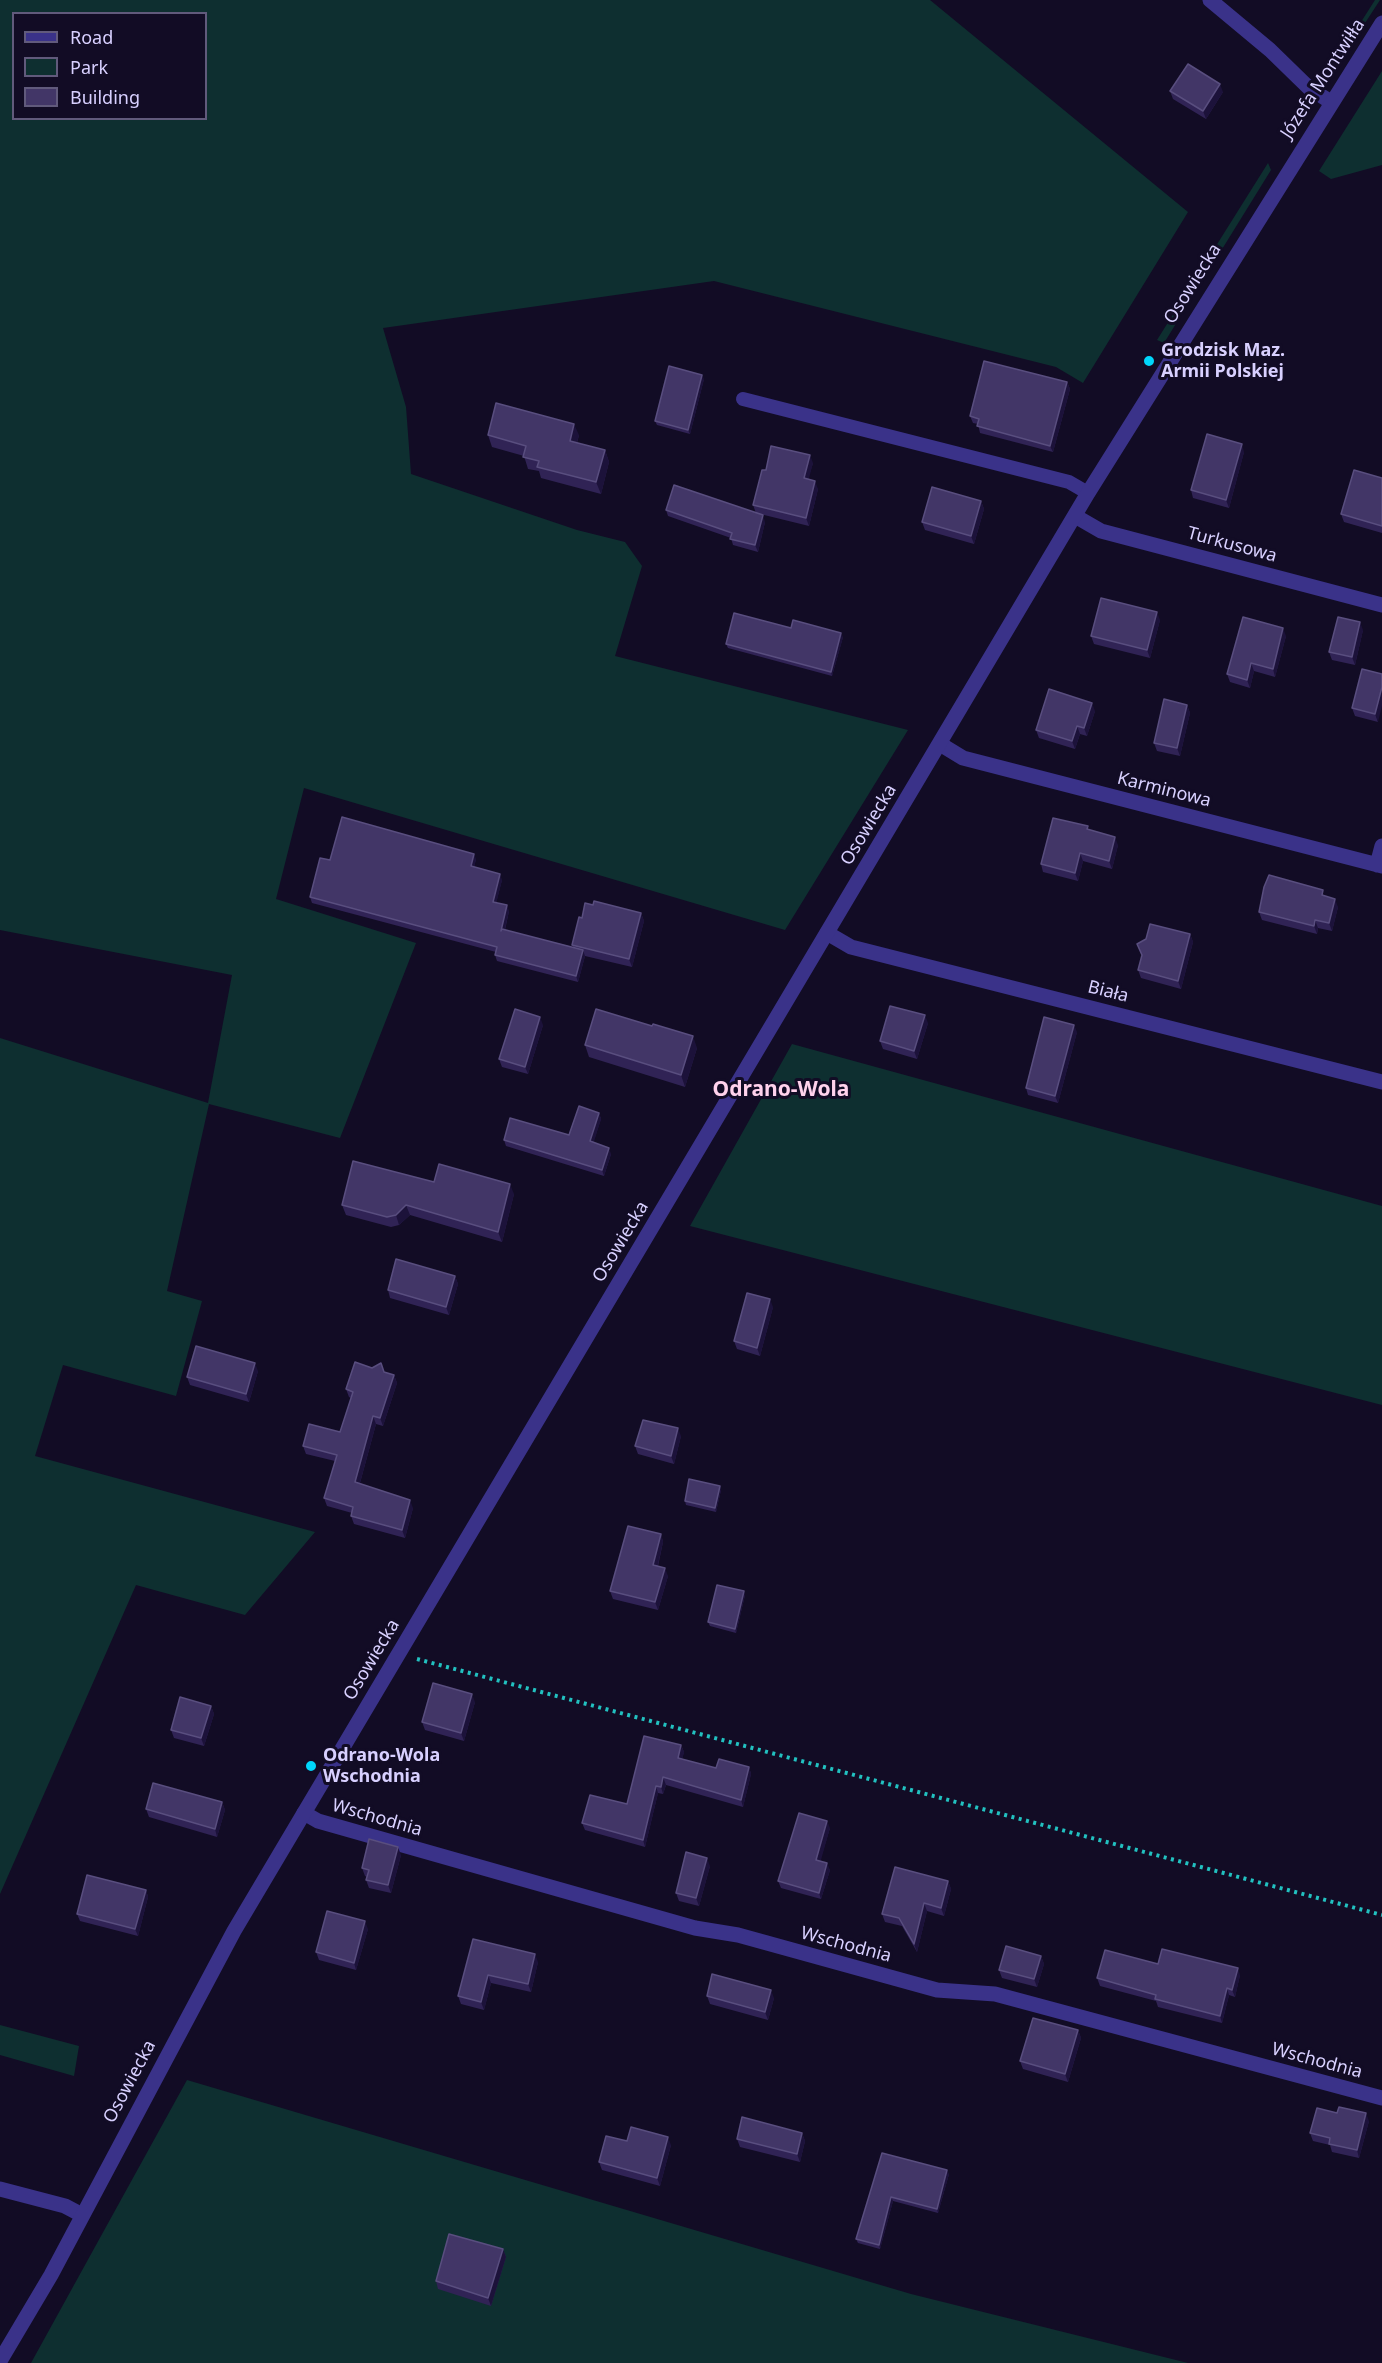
<!DOCTYPE html>
<html>
<head>
<meta charset="utf-8">
<style>
	body { margin:0 }
	#map { position:relative; width:1382px; height:2363px; overflow:hidden; background:#120c25; font-family:"Noto Sans",sans-serif }
	canvas { display:block }
	.legend { position:absolute; left:12px; top:12px; width:195px; height:108px; box-sizing:border-box; background:#120c25; border:2px solid #615a7c; margin:0; padding:8px 10px; list-style:none; font-size:18px; color:#d8d0ff }
	.legend li { display:flex; align-items:center; gap:12px; height:30px }
	.legend b { width:30px; border:2px solid #615a7c }
</style>
</head>
<body>
<div id="map">
<canvas width="1382" height="2363"></canvas>
<ul class="legend">
<li><b style="height:8px;background:#3a3289"></b>Road</li>
<li><b style="height:16px;background:#0e2f30"></b>Park</li>
<li><b style="height:16px;background:#423667"></b>Building</li>
</ul>
</div>
<script>
const ctx = document.querySelector('canvas').getContext('2d');
ctx.lineJoin = 'round';
function fillPath(path, color) {
  ctx.fillStyle = color;
  ctx.fill(path, 'evenodd');
}
function trace(path, color, width, dash) {
  ctx.strokeStyle = color;
  ctx.lineWidth = width;
  ctx.lineCap = dash ? 'butt' : 'round';
  ctx.setLineDash(dash || []);
  ctx.stroke(path);
}
function drawText(font, color, halo, rows, align = 'center') {
  ctx.font = font + ' "Noto Sans",sans-serif';
  ctx.lineWidth = 6;
  ctx.setLineDash([]);
  ctx.textBaseline = 'middle';
  ctx.strokeStyle = halo;
  ctx.fillStyle = color;
  for (const [text, x, y, turn = 0] of rows) {
    ctx.save();
    ctx.translate(x, y);
    ctx.rotate((+turn || 0) * Math.PI / 180);
    ctx.textAlign = isNaN(turn) ? turn : align;
    if (halo) ctx.strokeText(text, 0, 0);
    ctx.fillText(text, 0, 0);
    ctx.restore();
  }
}
fillPath(new Path2D(`
	M0,0H930L1188,212L1083,383L1056,367L714,281L383,328L406,407L411,474L577,530L625,542L642,566L615,656L908,730L785,930L304,788L276,899L416,943L340,1138L209,1104L167,1291L202,1301L176,1396L63,1365L35,1456L315,1532L245,1615L136,1585L0,1894V1038L208,1103L232,975L0,930ZM14,14H206V118H14Z
	M1375,0H1380L1343,57L1340,55Z
	M1382,71V165L1331,179L1319,171Z
	M1268,163L1271,170L1164,343L1157,340Z
	M792,1044L1382,1206V1405L690,1226Z
	M0,2025L79,2046L74,2076L0,2055Z
	M187,2080L911,2294L1188,2363H31Z`), '#0e2f30');
trace(new Path2D(`
	M417,1659L1382,1915`), '#22c1c0', 4, [3, 4.5]);
trace(new Path2D(`
	M743,399L1069,482L1088,493`), '#3a3289', 14);
trace(new Path2D(`
	M1210,0L1270,50L1309,88L1331,102
	M1075,516L1101,531L1382,605
	M940,744L963,758L1382,866
	M1377,865L1382,846
	M827,933L851,947L1382,1082
	M304,1813L318,1821L695,1928L738,1935L937,1990L995,1994L1382,2098
	M0,2189L65,2206L82,2215`), '#3a3289', 15);
trace(new Path2D(`
	M0,2361L51,2275L234,1931L304,1813L1088,493L1382,23`), '#3a3289', 15);
fillPath(new Path2D(`
	M1170,91L1223,92L1206,119L1173,99Z
	M704,379L690,434L657,425L655,421Z
	M1067,382L1070,389L1053,452L980,433L978,424L973,423L970,416Z
	M488,435H579L577,443L605,450L609,462L601,494L541,478L539,471L528,469L524,456L492,447Z
	M1244,452L1229,508L1193,498L1191,490Z
	M813,463L808,479L818,489L809,526L756,513L753,505L766,470Z
	M1382,478V533L1344,522L1341,514Z
	M981,501L984,509L974,544L925,530L922,522Z
	M666,510L765,522L758,552L733,545L731,538L668,516Z
	M1160,620L1150,658L1094,644L1091,636Z
	M791,628L843,637L832,676L728,648L726,644Z
	M1363,630L1355,665L1332,660L1329,652Z
	M1286,636L1275,677L1254,671L1250,688L1230,682L1227,674Z
	M1362,669L1378,722L1355,716L1352,708Z
	M1187,705L1190,713L1180,756L1157,751L1154,743Z
	M1095,711L1087,736L1080,734L1075,749L1039,738L1036,730Z
	M1089,830L1118,845L1112,869L1083,861L1078,881L1043,872L1041,864Z
	M476,859L474,867L502,880L496,903L509,911L505,930L573,947L572,945L582,918L593,905L641,913L644,921L632,967L585,956L578,982L497,961L495,955L496,952L312,903L310,897L330,860Z
	M1326,896L1338,907L1332,931L1318,928L1317,934L1262,920L1259,912Z
	M1190,934L1193,942L1181,989L1141,978L1138,970L1142,956L1137,944Z
	M928,1023L917,1059L883,1049L880,1041Z
	M543,1025L528,1074L502,1067L499,1059Z
	M652,1026L697,1048L685,1087L589,1057L585,1045Z
	M1077,1032L1058,1103L1028,1095L1026,1088Z
	M599,1113L601,1119L593,1143L611,1154L604,1176L506,1146L504,1140L569,1135Z
	M434,1182L514,1194L502,1242L410,1215L399,1225L391,1227L346,1215L342,1205Z
	M455,1276L458,1284L449,1315L390,1298L388,1290Z
	M773,1307L760,1356L737,1349L734,1341Z
	M258,1371L249,1402L190,1385L187,1377Z
	M384,1372L394,1375L397,1383L383,1426L376,1424L360,1483L413,1508L405,1538L354,1524L351,1516L352,1513L327,1506L324,1498L335,1461L306,1454L303,1446L340,1432L351,1398L349,1397L346,1389Z
	M681,1436L674,1464L638,1454L635,1446Z
	M721,1490L716,1512L686,1505L685,1501Z
	M661,1534L663,1542L658,1566L668,1576L658,1610L613,1599L610,1591Z
	M745,1595L736,1633L710,1626L708,1622Z
	M475,1702L464,1741L425,1730L422,1722Z
	M211,1706L214,1714L204,1746L174,1738L171,1730Z
	M681,1745L684,1752L682,1759L716,1768L749,1767L751,1774L743,1807L666,1785L663,1794L658,1793L645,1847L585,1830L582,1823L627,1804Z
	M222,1802L225,1810L217,1837L149,1817L146,1809Z
	M830,1828L820,1861L830,1870L821,1899L781,1888L778,1881Z
	M401,1855L391,1893L369,1888L366,1880L367,1877L365,1876L362,1868Z
	M710,1866L699,1906L679,1901L676,1893Z
	M948,1881L951,1889L944,1916L927,1911L917,1952L902,1926L885,1922L882,1914Z
	M146,1890L148,1897L138,1936L80,1921L77,1914Z
	M368,1929L356,1970L319,1960L316,1952Z
	M473,1939L538,1962L531,1992L491,1983L484,2010L461,2004L458,1996Z
	M1041,1956L1044,1964L1037,1987L1002,1978L999,1970Z
	M1158,1964L1240,1975L1235,1997L1229,1995L1222,2023L1158,2007L1156,2001L1100,1986L1097,1978Z
	M707,1996L774,1998L768,2020L710,2004Z
	M1078,2030L1081,2038L1068,2082L1023,2069L1020,2061Z
	M1369,2121L1359,2158L1332,2152L1330,2145L1313,2141L1310,2133Z
	M802,2133L805,2141L800,2162L740,2147L737,2139Z
	M627,2141L671,2145L660,2186L602,2170L599,2162Z
	M882,2153L949,2174L938,2213L893,2201L880,2249L858,2243L856,2239Z
	M503,2249L506,2257L491,2306L438,2289L436,2281Z`), '#302355');
fillPath(new Path2D(`
	M1220,84L1223,92L1206,119L1203,111Z
	M702,375L704,379L690,434L688,430Z
	M1067,382L1070,389L1053,452L1050,446Z
	M574,424L579,435L574,453L570,441Z
	M1242,444L1244,452L1229,508L1226,500Z
	M605,450L609,462L601,494L596,482Z
	M810,455L813,463L807,486L804,478Z
	M815,481L818,489L809,526L806,518Z
	M981,501L984,509L974,544L971,536Z
	M763,515L765,522L758,552L755,545Z
	M1157,612L1160,620L1150,658L1147,650Z
	M1360,622L1363,630L1355,665L1352,657Z
	M1283,628L1286,636L1275,677L1273,669Z
	M841,633L843,637L832,676L831,672Z
	M1251,663L1254,671L1250,688L1247,680Z
	M1382,687V706L1378,722L1375,714Z
	M1092,703L1095,711L1087,736L1084,728Z
	M1187,705L1190,713L1180,756L1177,748Z
	M1077,726L1080,734L1075,749L1072,741Z
	M1115,837L1118,845L1112,869L1109,861Z
	M1080,853L1083,861L1078,881L1075,873Z
	M474,854L476,859L473,872L471,866Z
	M500,874L502,880L495,908L493,902Z
	M1335,899L1338,907L1332,931L1329,923Z
	M507,905L509,911L503,937L501,931Z
	M641,913L644,921L632,967L629,959Z
	M1315,920L1318,928L1317,934L1314,926Z
	M1190,934L1193,942L1181,989L1178,981Z
	M583,950L585,956L578,982L576,976Z
	M925,1015L928,1023L917,1059L914,1051Z
	M540,1017L543,1025L528,1074L525,1067Z
	M1074,1025L1077,1032L1058,1103L1055,1096Z
	M693,1036L697,1048L685,1087L681,1075Z
	M599,1113L601,1119L592,1148L590,1141Z
	M609,1148L611,1154L604,1176L602,1170Z
	M510,1184L514,1194L502,1242L498,1232Z
	M406,1205L410,1215L399,1225L396,1215Z
	M455,1276L458,1284L449,1315L446,1307Z
	M770,1299L773,1307L760,1356L757,1348Z
	M255,1363L258,1371L249,1402L246,1394Z
	M394,1375L397,1383L383,1426L380,1418Z
	M373,1416L376,1424L358,1490L355,1482Z
	M678,1428L681,1436L674,1464L671,1456Z
	M720,1486L721,1490L716,1512L715,1508Z
	M410,1500L413,1508L405,1538L402,1530Z
	M661,1534L663,1542L656,1573L653,1565Z
	M665,1568L668,1576L658,1610L655,1602Z
	M744,1591L745,1595L736,1633L735,1629Z
	M472,1694L475,1702L464,1741L461,1733Z
	M211,1706L214,1714L204,1746L201,1738Z
	M681,1745L684,1752L681,1765L678,1758Z
	M749,1767L751,1774L743,1807L741,1800Z
	M663,1777L666,1785L663,1794L661,1787Z
	M656,1786L658,1793L645,1847L643,1840Z
	M222,1802L225,1810L217,1837L215,1829Z
	M827,1821L830,1828L819,1867L816,1860Z
	M398,1847L401,1855L391,1893L388,1885Z
	M707,1858L710,1866L699,1906L696,1898Z
	M827,1863L830,1870L821,1899L819,1893Z
	M948,1881L951,1889L944,1916L941,1908Z
	M146,1890L148,1897L138,1936L135,1929Z
	M924,1903L927,1911L917,1952L914,1944Z
	M365,1921L368,1929L356,1970L354,1963Z
	M535,1954L538,1962L531,1992L528,1984Z
	M1041,1956L1044,1964L1037,1987L1034,1979Z
	M1238,1968L1240,1975L1235,1997L1232,1990Z
	M488,1975L491,1983L484,2010L481,2002Z
	M1227,1988L1229,1995L1222,2023L1220,2016Z
	M771,1990L774,1998L768,2020L765,2012Z
	M1078,2030L1081,2038L1068,2082L1065,2074Z
	M1366,2113L1369,2121L1359,2158L1357,2150Z
	M802,2133L805,2141L800,2162L797,2154Z
	M668,2137L671,2145L660,2186L657,2178Z
	M947,2170L949,2174L938,2213L937,2209Z
	M891,2197L893,2201L880,2249L879,2245Z
	M503,2249L506,2257L491,2306L488,2298Z`), '#1c123a');
const building = new Path2D(`
	M1188,64L1220,84L1203,111L1170,91Z
	M984,361L1067,382L1050,446L977,426L979,419L970,416Z
	M669,366L702,375L688,430L655,421Z
	M496,403L574,424L570,441L605,450L596,482L537,467L539,461L523,457L526,446L488,435Z
	M1207,434L1242,444L1226,500L1191,490Z
	M771,446L810,455L804,478L815,481L806,518L753,505L762,470H766Z
	M1354,470L1382,478V526L1341,514Z
	M674,485L763,515L755,545L730,539L732,533L666,510Z
	M932,487L981,501L971,536L922,522Z
	M1101,598L1157,612L1147,650L1091,636Z
	M734,613L791,628L793,620L841,633L831,672L726,644Z
	M1243,617L1283,628L1273,669L1251,663L1247,680L1227,674Z
	M1338,617L1360,622L1352,657L1329,652Z
	M1362,669L1382,674V687L1375,714L1352,708Z
	M1049,689L1092,703L1084,728L1077,726L1072,741L1036,730Z
	M1164,699L1187,705L1177,748L1154,743Z
	M342,817L474,854L471,866L500,874L493,902L507,905L501,931L502,929L583,950L576,976L495,955L497,947L310,897L320,858L330,860Z
	M1053,818L1088,826L1087,829L1115,837L1109,861L1080,853L1075,873L1041,864Z
	M1269,875L1323,890L1322,895L1335,899L1329,923L1315,920L1314,926L1259,912L1264,887Z
	M594,901L641,913L629,959L572,945L579,917L582,918L585,903L593,905Z
	M1150,924L1190,934L1178,981L1138,970L1142,955L1137,944L1146,939Z
	M890,1006L925,1015L914,1051L880,1041Z
	M515,1009L540,1017L525,1067L499,1059Z
	M596,1009L652,1026L653,1024L693,1036L681,1075L585,1045Z
	M1044,1017L1074,1025L1055,1096L1026,1088Z
	M579,1106L599,1113L590,1141L609,1148L602,1170L504,1140L510,1118L569,1135Z
	M353,1161L434,1182L439,1164L510,1184L498,1232L406,1205L396,1215L387,1217L342,1205Z
	M396,1259L455,1276L446,1307L388,1290Z
	M747,1293L770,1299L757,1348L734,1341Z
	M196,1346L255,1363L246,1394L187,1377Z
	M355,1362L372,1368L381,1363L384,1372L394,1375L380,1418L373,1416L355,1482L410,1500L402,1530L351,1516L353,1507L324,1498L337,1455L303,1446L309,1424L340,1432L353,1392L346,1389Z
	M643,1420L678,1428L671,1456L635,1446Z
	M689,1479L720,1486L715,1508L685,1501Z
	M628,1526L661,1534L653,1565L665,1568L655,1602L610,1591Z
	M717,1585L744,1591L735,1629L708,1622Z
	M433,1683L472,1694L461,1733L422,1722Z
	M180,1697L211,1706L201,1738L171,1730Z
	M644,1736L681,1745L678,1758L716,1768L719,1759L749,1767L741,1800L663,1777L661,1787L656,1786L643,1840L582,1823L590,1795L627,1804Z
	M153,1783L222,1802L215,1829L146,1809Z
	M799,1813L827,1821L816,1860L827,1863L819,1893L778,1881Z
	M369,1839L398,1847L388,1885L366,1880L369,1870L362,1868Z
	M686,1852L707,1858L696,1898L676,1893Z
	M895,1867L948,1881L941,1908L924,1903L914,1944L899,1918L882,1914Z
	M87,1875L146,1890L135,1929L77,1914Z
	M327,1911L365,1921L354,1963L316,1952Z
	M473,1939L535,1954L528,1984L488,1975L481,2002L458,1996Z
	M1006,1946L1041,1956L1034,1979L999,1970Z
	M1162,1949L1238,1968L1232,1990L1227,1988L1220,2016L1155,1999L1156,1995L1097,1978L1105,1950L1158,1964Z
	M712,1974L771,1990L765,2012L707,1996Z
	M1033,2018L1078,2030L1065,2074L1020,2061Z
	M1339,2107L1366,2113L1357,2150L1329,2144L1330,2138L1310,2133L1317,2108L1337,2113Z
	M742,2117L802,2133L797,2154L737,2139Z
	M631,2127L668,2137L657,2178L599,2162L606,2136L627,2141Z
	M882,2153L947,2170L937,2209L891,2197L879,2245L856,2239Z
	M449,2234L503,2249L488,2298L436,2281Z`);
fillPath(building, '#423667');
trace(building, '#594e7f', 1.5);
for (const [x, y, r, color] of [
	[1149,361,6,"#00d6fb"],
	[311,1766,6,"#00d6fb"]
]) {
  const dot = new Path2D();
  dot.arc(x, y, r, 0, 2 * Math.PI);
  ctx.fillStyle = color;
  ctx.fill(dot);
  trace(dot, '#120c25', 2);
}
drawText('18px', '#d8d0ff', '#120c25', [
	["Józefa Montwiłła",1323,79,-57],
	["Osowiecka",1193,284,-58],
	["Turkusowa",1232,545,15],
	["Karminowa",1164,790,14],
	["Osowiecka",869,825,-59],
	["Biała",1108,992,14],
	["Osowiecka",621,1242,-59],
	["Osowiecka",372,1660,-59],
	["Wschodnia",377,1818,16],
	["Wschodnia",846,1945,15],
	["Wschodnia",1317,2061,15],
	["Osowiecka",130,2082,-62]
]);
drawText('bold 18px', '#d8d0ff', '#120c25', [
	["Grodzisk Maz.",1161,351],
	["Armii Polskiej",1161,372],
	["Odrano-Wola",323,1756],
	["Wschodnia",323,1777]
], 'left');
drawText('bold 21px', '#ffd2ec', '#120c25', [
	["Odrano-Wola",781,1090]
]);
</script>
</body>
</html>
